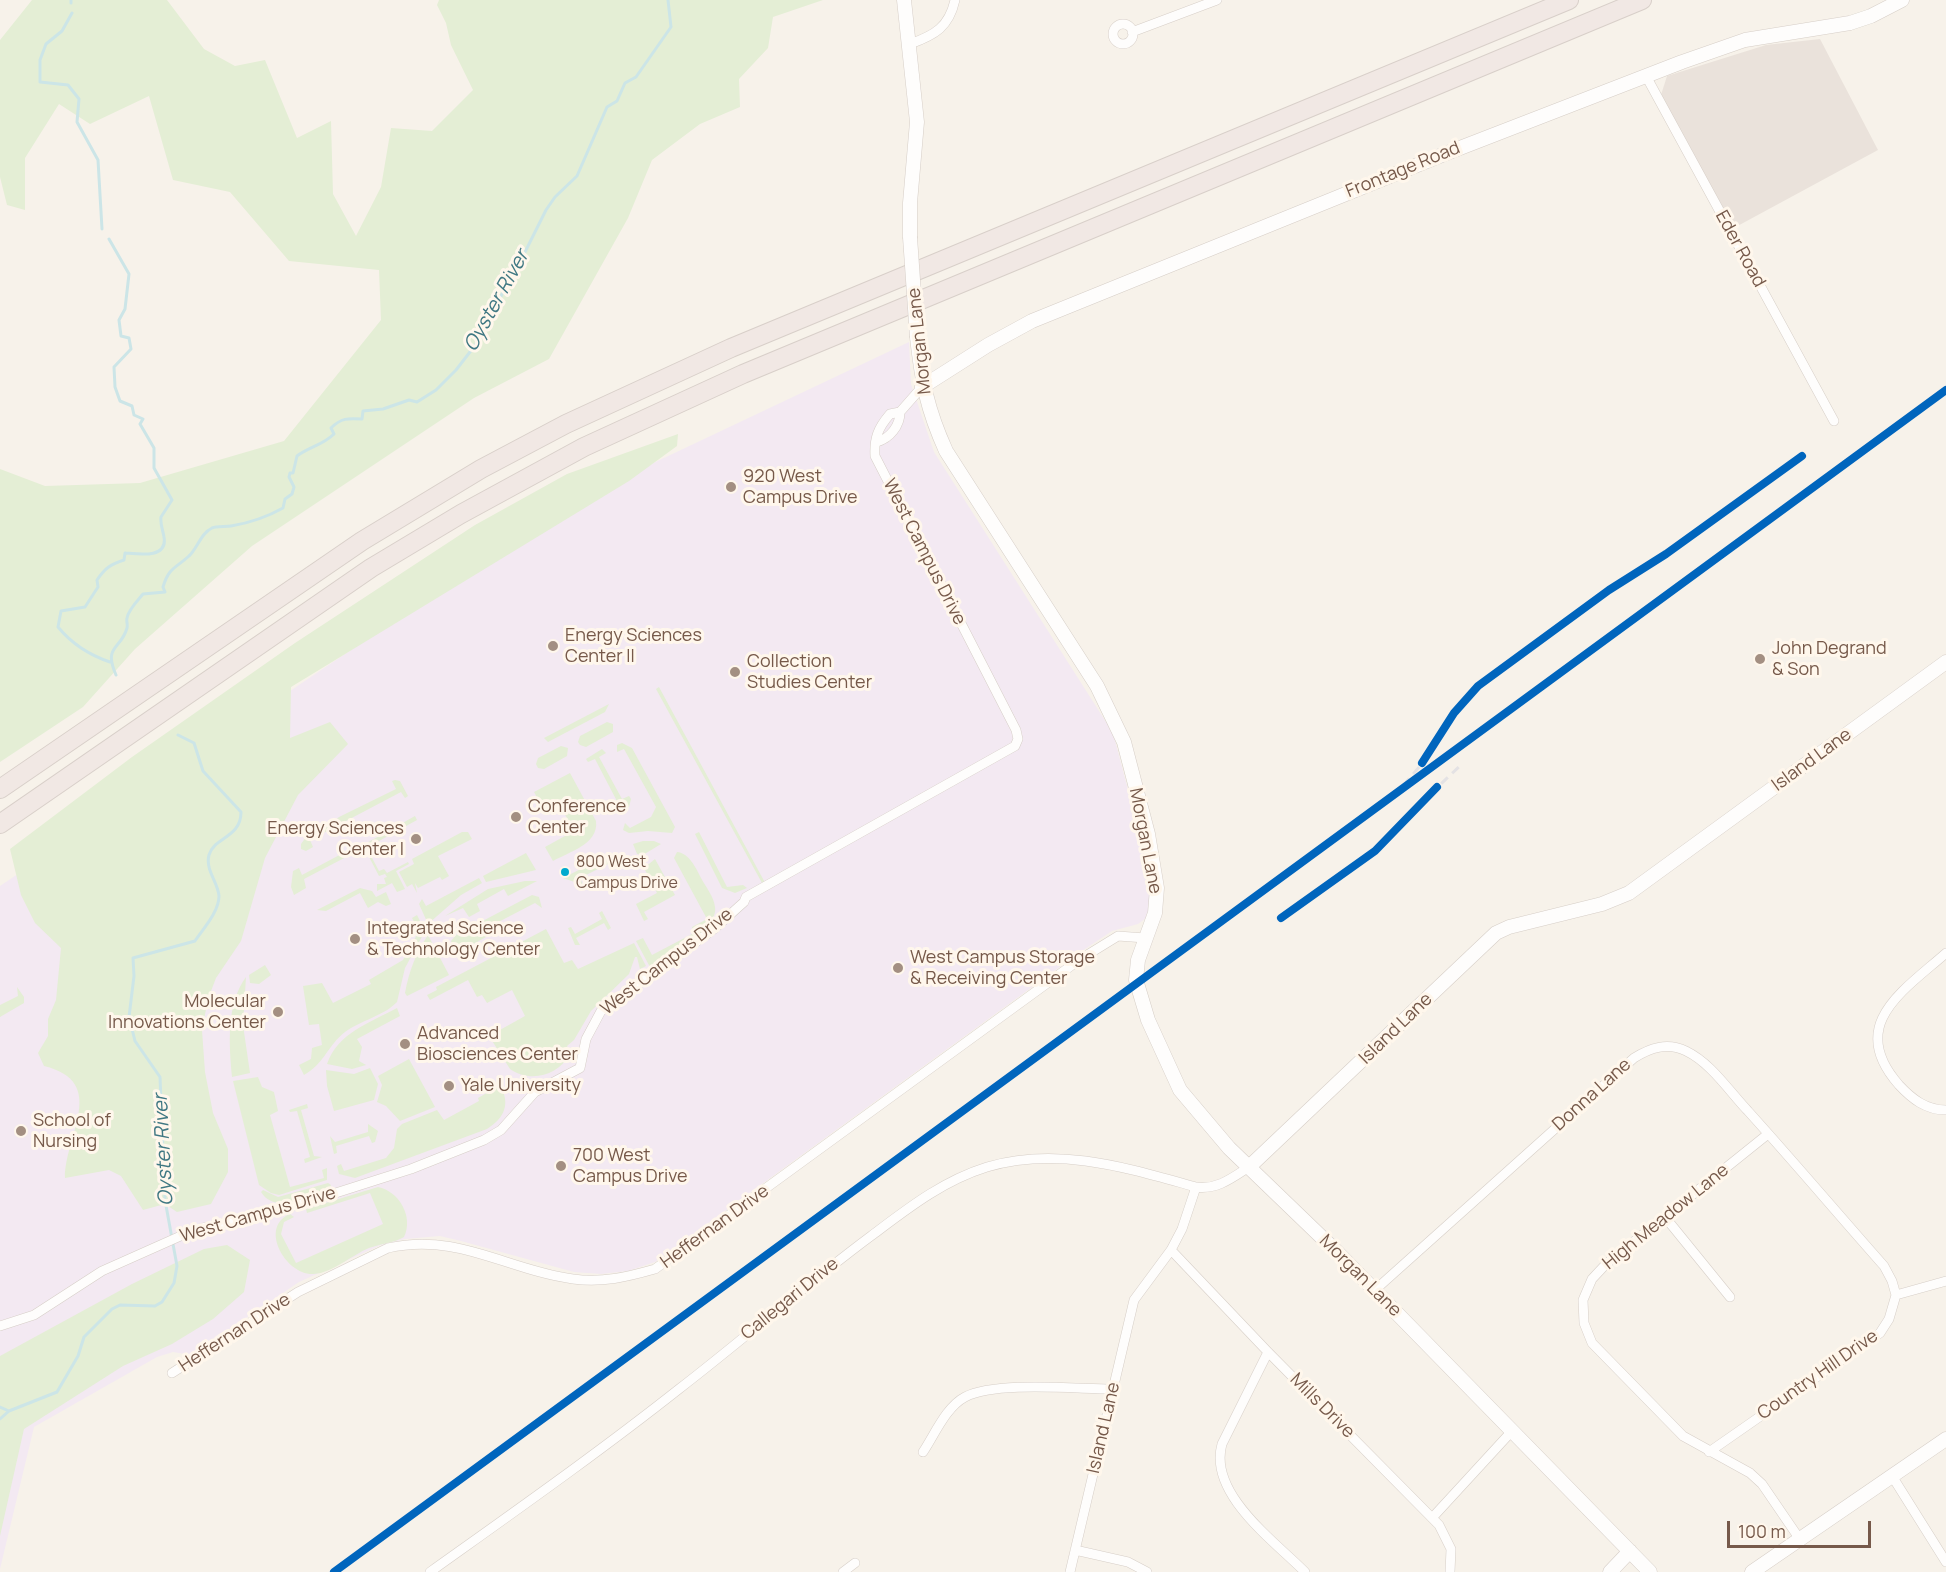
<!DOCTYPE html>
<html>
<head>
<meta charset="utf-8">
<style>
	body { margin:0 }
	#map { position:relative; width:1946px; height:1572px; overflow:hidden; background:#f7f2ea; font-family:Manrope,sans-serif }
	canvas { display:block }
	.scale { position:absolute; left:1727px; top:1521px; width:144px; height:27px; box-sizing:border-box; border:3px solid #76594a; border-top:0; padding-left:8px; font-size:18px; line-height:21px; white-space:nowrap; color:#76594a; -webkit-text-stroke:4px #fff7ec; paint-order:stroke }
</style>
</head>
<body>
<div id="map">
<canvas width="1946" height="1572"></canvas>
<div class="scale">100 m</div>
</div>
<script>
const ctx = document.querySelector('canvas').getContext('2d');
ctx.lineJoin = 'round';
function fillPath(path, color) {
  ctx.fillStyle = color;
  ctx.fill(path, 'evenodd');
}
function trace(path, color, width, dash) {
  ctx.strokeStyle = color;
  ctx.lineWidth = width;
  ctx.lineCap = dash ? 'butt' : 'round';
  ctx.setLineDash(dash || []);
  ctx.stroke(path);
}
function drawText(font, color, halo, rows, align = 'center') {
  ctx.font = font + ' Manrope,sans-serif';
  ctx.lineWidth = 6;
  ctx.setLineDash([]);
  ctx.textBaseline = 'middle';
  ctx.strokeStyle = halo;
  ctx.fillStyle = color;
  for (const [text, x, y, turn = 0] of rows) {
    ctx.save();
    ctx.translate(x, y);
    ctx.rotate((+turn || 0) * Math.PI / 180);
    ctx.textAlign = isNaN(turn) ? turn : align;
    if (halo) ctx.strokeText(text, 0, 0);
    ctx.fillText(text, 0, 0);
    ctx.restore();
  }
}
fillPath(new Path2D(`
	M1820,39L1878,150L1732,229L1661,95L1667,76L1766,45Z`), '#eae2db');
fillPath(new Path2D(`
	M909,342L911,384L934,452L1113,733L1147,862L1150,907L1145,919L1138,924L1112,931L1076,955L655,1262L628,1271L601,1274L574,1272L461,1241L440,1236L405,1239L381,1245L299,1282L191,1355L173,1352L157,1357L34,1427L0,1569V886L571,502Z`), '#f3e9f2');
fillPath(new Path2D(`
	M32,0H167L204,49L235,66L265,60L297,138L331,121L333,194L356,236L381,187L391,128L432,131L473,90L451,45L446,23L437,5L439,0H823L773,17L768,48L739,79L740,107L700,124L652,160L628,218L549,359L474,398L252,546L135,649L83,707L0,762V469L45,486L140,483L284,441L381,320L379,270L289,261L230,192L173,180L149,96L90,124L59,104L25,158V210L7,205L0,177V40Z
	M678,434L677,446L629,481L291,687L290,738L330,722L348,744L298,795L265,858L241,941L216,978L208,999L202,1030L205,1072L213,1113L228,1149V1172L211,1204L177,1212L165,1204L143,1210L121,1176L109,1170L65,1178C65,1135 109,1082 44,1066L38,1053L48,1036V1019L56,1000L61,948L35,923L21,895L10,849L132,757L295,643L475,525L567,474Z
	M659,687L769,890L762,883L656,689Z
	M609,704L605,712L548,742L544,738Z
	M607,722L613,724V732L586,747L580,745L578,742L580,736Z
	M622,743L632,748L675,827L672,833L648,831L629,833L623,830L625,823L630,828L651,817L656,807L624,749L617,752V745Z
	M561,746L568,748L567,756L544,769L538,768L536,764L538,758Z
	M602,749L606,753L599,757L622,799L629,796L631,799L629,807L617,813L613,809L619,805L595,759L588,762L586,759Z
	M570,773L596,821C599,844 569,852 553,861L545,847L574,831L557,800L545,806L542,801L540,803L534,792Z
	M395,780L400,781L408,796L405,798L401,792L310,840L313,847L306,851L301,849V844L312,829L319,833L339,817L396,789L392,781Z
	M415,816L417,820L370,846L372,850L367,852L363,845Z
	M462,832H468L472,839L438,856L449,876L442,880L440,877L418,888L415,883L417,893L412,884L407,887L399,872L414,864L412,859Z
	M699,832L727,887L743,885L747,888L735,893L722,888L695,834Z
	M643,841H654L661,844L643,855L637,854L633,844Z
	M347,851L350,855L304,879L306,888L294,895L291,887L293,871L299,868L302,875Z
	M677,852C689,853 696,868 701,878C706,887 714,897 715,907C719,929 667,957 651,969L636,941L643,938L652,955L694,933L692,927L707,919L674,858Z
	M526,853L536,870L486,882L483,876Z
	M612,853L616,860L580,878L583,885L563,878Z
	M370,854L379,871L384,869L387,873L408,862L409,864L396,871L405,889L397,892L392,883L377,891V884H386L384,878L387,877L385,874L379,876L368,855Z
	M655,859L675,895L644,912L648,919L644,921L636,904L657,893L644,868Z
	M479,878L482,883L461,895L428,924L419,904L422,899L426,906Z
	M525,881H537L508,896L504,889L477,904L480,911L469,917L463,908L445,916L488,889Z
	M360,888L372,891L376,897L386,892L391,904L386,906L378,902L368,908L360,893L326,911L317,910Z
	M532,895L539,897L542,908L535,903L483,930L486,937L461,951L453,948L451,941L456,935Z
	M602,911L611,928L608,930L604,923L576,938L580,945H575L568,928L571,927L575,934L602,919L599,913Z
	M417,915L425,931L405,968L397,1002C385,1015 360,1021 345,1032C328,1045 324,1064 304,1075L299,1065L311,1059L312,1048L322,1045L319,1024L309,1025L303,986L322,983L333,1003L371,984L369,980L403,960L419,931L412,918Z
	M546,929L564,963L572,960L578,969L634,943L646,966L640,969L637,957H635L629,974L591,1011L574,1040L567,1046L570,1054C558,1076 530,1083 510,1069L489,1036L525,1016L512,990L487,1003L482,995L477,997L468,980L430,1000L427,995L437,990L436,987Z
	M428,935L449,975L407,996L405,993C409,971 416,953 428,935Z
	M265,965L271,975L259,984L250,983L249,975Z
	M246,977L243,1025L250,1073L232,1077C229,1045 226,1004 246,977Z
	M17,987L24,997V1003L0,1017V1005L18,996Z
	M397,1008L400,1016L357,1039L362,1047L359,1061L366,1065L352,1069L327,1064C338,1033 369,1023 397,1008Z
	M409,1059L435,1107L400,1121L386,1106L377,1102L382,1085L378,1076Z
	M370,1068L378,1084L374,1100L334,1111L327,1086L326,1070L354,1074Z
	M258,1077L262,1087L274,1092L278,1111L270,1115L290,1187L324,1178L322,1170L327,1168V1180L279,1195L271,1193L259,1185L233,1081Z
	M497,1087L502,1089C510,1106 503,1119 487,1129L355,1178L339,1174L337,1166L341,1164L344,1171L386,1158L394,1148L397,1129L402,1124L437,1110L444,1120L479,1101L478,1098Z
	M307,1104L308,1108L301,1110L314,1156L322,1157L305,1163L304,1159L310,1157L297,1111L290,1112L289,1110Z
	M368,1124L378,1131L375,1142L372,1143L369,1136L336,1146L337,1153L334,1154L330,1136L335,1142L368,1132Z
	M328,1183L331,1185L329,1190C309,1196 275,1215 261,1192L263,1190L278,1197Z
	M378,1187C399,1191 414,1217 404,1237C394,1243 380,1244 369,1248C352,1255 332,1273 314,1274C286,1276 258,1227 290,1214L294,1217L284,1222L281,1234L296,1263L383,1224L370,1193L307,1213L306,1209Z
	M227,1245L250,1260L244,1292L213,1319L172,1344L123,1366L24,1429L0,1536V1356L132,1284L204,1249Z`), '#e4eed5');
trace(new Path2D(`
	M71,0V3
	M72,13L62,31L46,44L40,60V82L68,85L79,99L77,122L98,160L102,229
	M109,239L129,274L125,309L119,320L121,336L129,338L131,349L114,367L115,387L120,401L132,406L134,415L143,419L140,424L154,448V468L172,500L161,517C160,525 163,530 164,537C168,559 138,554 125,553L124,560C111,564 105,568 97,580L98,587L85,607L61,611L58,627C72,644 89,655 110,662
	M116,675C103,645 121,650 127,628C128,624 126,621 127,618C128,610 138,600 143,594L165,592L163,587C169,567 176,568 189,556C197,549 201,533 212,528C217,526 225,527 231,526C249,523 267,517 283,508L285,499L292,494L294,487L289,477L290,473H293L297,456C309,447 323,445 334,434L331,428C341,418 348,418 362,419L363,411L383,409L409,400L417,402L436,390L456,370L480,339L502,294L504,283L513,276L546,210L555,197L577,176L607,107L617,101L625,83L636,77L671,27L668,0
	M0,1407L9,1411
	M0,1419L9,1411L57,1392L78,1356L84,1337L112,1309L120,1305L155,1306L162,1302L174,1283L177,1266L165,1200L160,1077L135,1041L129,1017L134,976L133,958L195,941C203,929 219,912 219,896C218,882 205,870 209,855C214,837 241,838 241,812L203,771L194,743L178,735`), '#cce5e7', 3);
const street = new Path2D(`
	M1113 34a10 10 0 1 1 20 0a10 10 0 1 1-20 0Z
	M1132,32L1217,0
	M910,44C935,35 949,27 955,0
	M1646,76L1834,421
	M877,442C890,438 900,426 900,412
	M1946,953C1903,991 1846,1025 1899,1085C1912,1099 1926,1110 1946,1110
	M1768,1134L1606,1264L1592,1279L1583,1300L1584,1323L1592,1343L1683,1436L1750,1473L1762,1484L1801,1541
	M1665,1217L1730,1297
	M1171,1250L1268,1352L1439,1525L1451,1549L1450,1572
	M1375,1290L1634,1058C1650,1048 1667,1042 1686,1051C1711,1063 1729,1091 1748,1111C1794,1162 1838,1214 1884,1266L1892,1281L1896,1295
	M0,1326L34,1315L102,1271L194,1230L298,1205L411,1169L484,1140L501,1130L535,1092L580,1068L586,1039L601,1011L714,929L744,902L746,897L1015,746L1018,739L1016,730L875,456C874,438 878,428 890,414L900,412L922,387
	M1268,1352L1222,1444C1208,1493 1273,1540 1305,1572
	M172,1373L298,1292L388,1248C457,1232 507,1270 573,1279C602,1283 627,1277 655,1269L1079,960L1118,936L1145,938
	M923,1452C935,1434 946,1407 965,1397C996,1381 1076,1389 1112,1389
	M1709,1452L1880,1333L1889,1319L1896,1295L1946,1281
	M1892,1476L1946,1562
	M1432,1518L1512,1431
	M1075,1550L1128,1562L1147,1572
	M430,1572C514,1512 598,1453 679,1389C744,1339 805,1285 871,1236C907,1209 942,1181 987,1167C1058,1146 1127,1168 1196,1187
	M843,1572L855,1563
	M1070,1572L1134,1300L1171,1250L1182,1229L1196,1187C1217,1190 1232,1178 1249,1167`);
const secondary = new Path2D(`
	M904,0L917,122L910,203V237
	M917,337C922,382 927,409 946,451L1097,686L1124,742L1148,834L1157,888L1155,913L1138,960L1136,980L1148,1020L1180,1090L1229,1148L1337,1252L1650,1572
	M922,387L988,345L1032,321L1447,153L1682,62L1745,40L1850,23L1871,16L1902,0
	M1249,1167L1496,933L1509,927L1602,904L1629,893L1946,662
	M1610,1572L1630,1551
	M1752,1572L1946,1439`);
const highway = new Path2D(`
	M0,789L362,541L481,469L566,424L731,348L1569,0
	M0,824L371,568L461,514L584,447L743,374L1642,0`);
trace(street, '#d6cec7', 10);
trace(secondary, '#d6cec7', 15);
trace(highway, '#d8cfc9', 20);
trace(street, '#fefdfc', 9);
trace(secondary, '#fefdfc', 14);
trace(highway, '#f1e8e4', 18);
trace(new Path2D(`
	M1368,813L1401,788L1420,766L1454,713L1478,686L1609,590L1666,554L1802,456
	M1281,918L1375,851L1408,815L1463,763`), '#e4e2e4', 3, [9, 6]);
const secondaryBridge = new Path2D(`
	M910,237L917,337`);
trace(secondaryBridge, '#d6cec7', 15, []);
trace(secondaryBridge, '#fefdfc', 14);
trace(new Path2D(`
	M1422,763L1454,713L1478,686L1609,590L1666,554L1802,456
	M1281,918L1375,851L1437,787
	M334,1572L1946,390`), '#0065bd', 8);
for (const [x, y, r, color] of [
	[731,487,6,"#a38f82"],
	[553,646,6,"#a38f82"],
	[1760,659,6,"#a38f82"],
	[735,672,6,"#a38f82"],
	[516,817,6,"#a38f82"],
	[416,839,6,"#a38f82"],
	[565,872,5,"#00a9ce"],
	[355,939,6,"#a38f82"],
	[898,968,6,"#a38f82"],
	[278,1012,6,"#a38f82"],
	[405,1044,6,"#a38f82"],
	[449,1086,6,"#a38f82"],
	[21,1131,6,"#a38f82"],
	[561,1166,6,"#a38f82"]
]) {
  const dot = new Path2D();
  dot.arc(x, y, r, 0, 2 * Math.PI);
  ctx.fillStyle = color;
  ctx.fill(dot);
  trace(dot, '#fff7ec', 2);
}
drawText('16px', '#76594a', '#fff7ec', [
	["800 West",576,863],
	["Campus Drive",576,884]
], 'left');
drawText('18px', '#76594a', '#fff7ec', [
	["Frontage Road",1403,170,-22],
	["Eder Road",1740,249,61],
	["Morgan Lane",920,341,-96],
	["West Campus Drive",924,552,63],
	["Island Lane",1812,760,-36],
	["Morgan Lane",1145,841,79],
	["West Campus Drive",667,962,-38],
	["Island Lane",1396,1029,-44],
	["Donna Lane",1592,1095,-42],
	["West Campus Drive",258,1215,-16],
	["High Meadow Lane",1666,1217,-39],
	["Heffernan Drive",715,1227,-36],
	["Morgan Lane",1360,1276,45],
	["Callegari Drive",790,1299,-39],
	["Heffernan Drive",235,1333,-33],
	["Country Hill Drive",1818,1375,-35],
	["Mills Drive",1322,1406,45],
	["Island Lane",1104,1428,-77]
]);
drawText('18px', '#76594a', '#fff7ec', [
	["920 West",743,477],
	["Campus Drive",743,498],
	["Energy Sciences",565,636],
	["Center II",565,657],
	["John Degrand",1772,649],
	["& Son",1772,670],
	["Collection",747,662],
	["Studies Center",747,683],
	["Conference",528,807],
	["Center",528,828],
	["Energy Sciences",404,829,"right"],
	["Center I",404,850,"right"],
	["Integrated Science",367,929],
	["& Technology Center",367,950],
	["West Campus Storage",910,958],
	["& Receiving Center",910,979],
	["Molecular",266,1002,"right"],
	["Innovations Center",266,1023,"right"],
	["Advanced",417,1034],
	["Biosciences Center",417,1055],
	["Yale University",461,1086],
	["School of",33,1121],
	["Nursing",33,1142],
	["700 West",573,1156],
	["Campus Drive",573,1177]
], 'left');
drawText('italic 20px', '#407883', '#fff7ec', [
	["Oyster River",497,301,-61],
	["Oyster River",164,1150,-93]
]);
</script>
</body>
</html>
